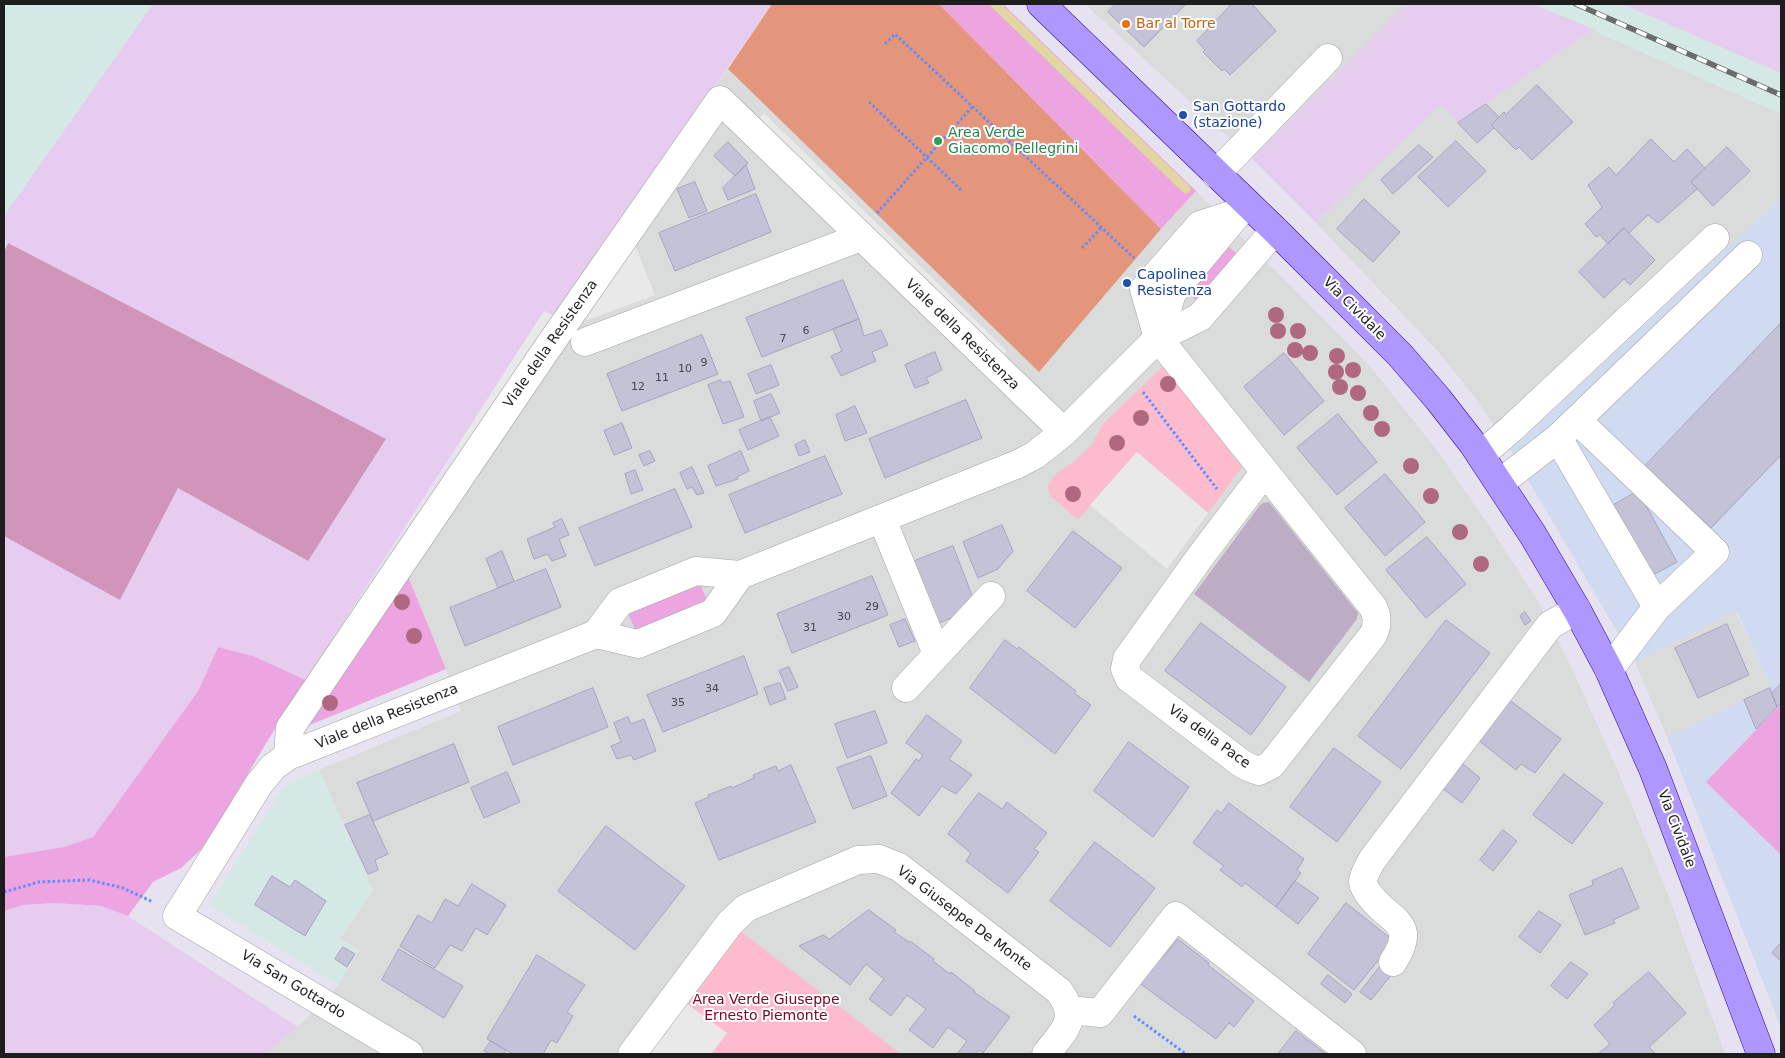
<!DOCTYPE html>
<html>
<head>
<meta charset="utf-8">
<style>
	body { margin:0 }
	#map { position:relative; width:1785px; height:1058px; overflow:hidden; background:#e6e2ef; font-family:"DejaVu Sans",sans-serif }
	canvas { display:block }
	.frame { position:absolute; inset:0; border:5px solid #1d1d1d; pointer-events:none }
</style>
</head>
<body>
<div id="map">
<canvas width="1785" height="1058"></canvas>
<div class="frame"></div>
</div>
<script>
const ctx = document.querySelector('canvas').getContext('2d');
ctx.lineJoin = 'round';
function fillPath(path, color) {
  ctx.fillStyle = color;
  ctx.fill(path, 'evenodd');
}
function trace(path, color, width, dash) {
  ctx.strokeStyle = color;
  ctx.lineWidth = width;
  ctx.lineCap = dash ? 'butt' : 'round';
  ctx.setLineDash(dash || []);
  ctx.stroke(path);
}
function drawText(font, color, halo, rows, align = 'center') {
  ctx.font = font + ' "DejaVu Sans",sans-serif';
  ctx.lineWidth = 4;
  ctx.setLineDash([]);
  ctx.textBaseline = 'middle';
  ctx.strokeStyle = halo;
  ctx.fillStyle = color;
  for (const [text, x, y, turn = 0] of rows) {
    ctx.save();
    ctx.translate(x, y);
    ctx.rotate((+turn || 0) * Math.PI / 180);
    ctx.textAlign = isNaN(turn) ? turn : align;
    if (halo) ctx.strokeText(text, 0, 0);
    ctx.fillText(text, 0, 0);
    ctx.restore();
  }
}
fillPath(new Path2D(`
	M1085,4H1407L1252,159Z
	M1593,29L1781,114V198L1568,396L1511,451L1474,396L1435,348L1316,223L1441,103L1458,123Z
	M728,69L1039,372L1134,259L1196,191L1369,365L1436,449L1489,526L1538,601L1573,671L1617,769L1669,897L1725,1054H266L298,1027L338,985L359,951L340,939L373,890L319,770L461,711L446,669L407,574L707,97Z
	M1735,610L1770,688L1667,737L1635,662Z`), '#dadbdb');
fillPath(new Path2D(`
	M1781,198V1028L1667,737L1770,688L1736,610L1635,662L1511,451L1568,396Z`), '#d0dbf1');
fillPath(new Path2D(`
	M4,4H153L4,216Z
	M1533,4H1622L1781,73V114Z
	M319,770L373,890L340,939L359,950L338,985L209,905L285,785Z`), '#d4e9e5');
fillPath(new Path2D(`
	M1269,502L1358,613L1357,619L1309,682L1194,594L1260,505L1263,503Z`), '#bcadc4');
fillPath(new Path2D(`
	M153,4H772L707,97L558,318L544,311L306,680L253,656L218,647L198,691L93,837L64,847L4,857V536L120,599L178,488L307,561L386,440L8,243L4,239V216Z
	M1407,4H1533L1593,29L1458,123L1441,104L1316,223L1252,159Z
	M1622,4H1781V73Z
	M54,903L101,906L128,916L298,1027L266,1054H4V911L23,905Z`), '#e6ccef');
fillPath(new Path2D(`
	M939,4H1003L1196,191L1161,229Z
	M1229,247L1238,255L1198,302L1189,294Z
	M407,574L446,669L300,729Z
	M699,580L709,606L637,634L626,609Z
	M218,647L253,656L306,680L265,745L206,845L181,868L153,882L128,916L101,906L54,903L23,905L4,911V857L64,847L93,837L198,691Z
	M1781,704V855L1706,782Z`), '#eda5e2');
fillPath(new Path2D(`
	M8,243L386,439L308,561L178,488L120,600L4,536V252Z`), '#d195bc');
fillPath(new Path2D(`
	M1163,366L1242,467L1208,513L1137,452L1078,520L1050,495L1048,485L1057,473L1072,463L1091,446L1103,424Z
	M730,923L901,1054H711L727,1033L676,996Z`), '#fdbcce');
fillPath(new Path2D(`
	M772,4H939L1161,229L1039,372L728,69Z`), '#e3967b');
fillPath(new Path2D(`
	M764,113L1007,351L993,365L750,128Z
	M635,245L655,295L572,326Z
	M544,311L558,318L462,452L456,449Z
	M1137,452L1208,513L1167,569L1090,505Z
	M676,996L727,1033L711,1054H632Z`), '#e9e9e9');
trace(new Path2D(`
	M995,4L1186,189`), '#e0d8a0', 9);
const building = new Path2D(`
	M1116,4H1186L1144,47L1108,12Z
	M1232,4H1252L1276,31L1230,75L1224,69L1222,71L1203,52L1205,50L1197,41Z
	M1537,85L1573,122L1532,160L1519,147L1516,150L1491,125L1504,112L1506,114Z
	M1486,104L1499,117L1491,125L1494,128L1477,143L1458,123Z
	M1651,139L1674,162L1687,149L1705,168L1691,182L1697,189L1658,223L1648,215L1629,233L1624,228L1608,244L1600,235L1596,237L1585,224L1602,207L1588,185L1609,167L1616,175Z
	M1456,141L1486,171L1448,207L1418,177Z
	M728,142L748,163L735,176L714,156Z
	M1419,145L1433,157L1393,194L1381,180Z
	M1727,147L1750,171L1713,206L1691,182Z
	M746,165L755,189L728,200L723,188Z
	M695,182L707,211L689,218L677,189Z
	M756,194L771,232L675,271L659,233Z
	M1364,199L1400,232L1373,262L1337,229Z
	M1624,228L1655,260L1630,285L1624,279L1604,298L1579,272Z
	M843,280L859,319L762,357L746,318Z
	M859,319L864,336L881,330L888,345L872,352L876,361L841,376L831,356L842,351L833,329Z
	M1781,323V455L1711,528L1645,466Z
	M702,335L718,374L622,411L607,374Z
	M935,352L942,370L926,378L929,383L915,388L905,365Z
	M1284,353L1324,401L1284,435L1244,387Z
	M771,365L779,385L756,394L748,374Z
	M721,380L722,383L730,381L744,417L723,424L708,385Z
	M771,394L780,413L761,421L754,401Z
	M966,400L982,438L885,478L869,439Z
	M855,406L867,433L845,441L836,415Z
	M1338,414L1377,462L1337,495L1297,448Z
	M770,417L779,436L748,450L739,430Z
	M622,423L632,448L614,455L604,431Z
	M805,440L810,452L799,456L795,445Z
	M650,451L655,461L644,466L639,455Z
	M741,451L749,471L737,477L738,479L716,486L708,466Z
	M825,456L842,494L745,533L729,495Z
	M692,467L704,493L697,495L692,487L687,489L680,473Z
	M635,470L643,490L631,494L625,474Z
	M1385,474L1425,522L1385,556L1345,508Z
	M675,489L692,527L595,566L579,528Z
	M1638,491L1677,562L1651,576L1612,506Z
	M562,519L569,535L559,539L566,556L552,561L548,554L534,559L527,539L555,527L553,523Z
	M1002,525L1013,551L998,569L978,578L963,542Z
	M1073,531L1122,568L1075,628L1027,591Z
	M1427,537L1466,584L1426,618L1386,570Z
	M953,546L975,603L969,611L936,624L912,562Z
	M502,551L514,581L498,588L486,559Z
	M546,569L561,607L465,646L450,608Z
	M872,576L888,615L792,653L777,614Z
	M1525,612L1531,621L1525,625L1520,616Z
	M905,619L915,641L899,647L890,625Z
	M1446,620L1490,653L1401,769L1358,736Z
	M1201,623L1286,687L1251,735L1165,671Z
	M1727,624L1749,675L1698,698L1675,648Z
	M1005,640L1017,649L1019,647L1076,691L1074,693L1091,705L1055,754L970,688Z
	M744,656L758,694L663,732L647,695Z
	M789,667L798,687L788,691L779,671Z
	M780,683L786,699L770,705L764,688Z
	M1781,684V703L1777,707L1772,693Z
	M593,688L608,727L513,765L498,727Z
	M1770,688L1777,707L1756,729L1744,700Z
	M1504,696L1561,739L1535,773L1521,764L1516,770L1473,736Z
	M875,711L887,743L847,758L835,724Z
	M927,715L962,741L949,759L972,775L956,794L942,786L919,816L891,793L916,759L919,761L923,755L906,743Z
	M628,717L631,724L644,719L656,751L634,760L631,755L617,759L611,746L621,742L614,723Z
	M1129,742L1189,787L1153,837L1094,791Z
	M454,744L469,782L373,821L357,783Z
	M1334,748L1381,782L1337,842L1290,807Z
	M871,756L887,796L853,809L837,768Z
	M1457,759L1480,778L1462,803L1438,785Z
	M791,765L816,822L719,860L695,803L709,797L708,795L731,786L732,788L754,778L753,775L776,766L778,771Z
	M507,772L520,802L484,818L471,788Z
	M1564,774L1603,803L1572,844L1533,815Z
	M979,793L1002,809L1007,802L1047,833L1034,849L1039,852L1008,893L966,861L971,853L948,834Z
	M1229,803L1304,859L1297,870L1301,873L1276,907L1245,883L1242,887L1220,870L1224,866L1193,843L1217,810L1221,813Z
	M370,815L388,854L375,860L378,870L368,874L345,825Z
	M606,826L685,886L635,950L558,891Z
	M1503,830L1517,841L1493,871L1480,860Z
	M1095,842L1155,888L1110,947L1050,901Z
	M1622,868L1639,908L1613,920L1615,923L1585,935L1569,895L1593,885L1592,881Z
	M272,876L290,887L295,880L326,901L305,936L255,905Z
	M1295,881L1319,898L1298,924L1276,907Z
	M472,884L506,905L487,935L476,928L462,951L450,945L435,968L400,946L418,915L432,923L445,899L458,906Z
	M1346,903L1394,941L1354,990L1308,954Z
	M869,910L896,930L894,932L909,942L910,941L934,959L933,961L950,974L951,972L975,991L974,992L1010,1017L983,1053L979,1050L976,1054H957L967,1041L948,1027L933,1048L909,1030L926,1009L907,995L891,1016L869,999L884,979L866,964L850,985L799,946L823,935L829,939Z
	M1539,911L1561,925L1540,953L1519,937Z
	M1178,939L1209,963L1208,965L1254,1001L1234,1027L1229,1023L1216,1039L1138,982L1160,952L1164,956Z
	M1781,943V961L1772,953Z
	M343,947L355,954L347,967L335,959Z
	M399,949L463,986L444,1018L382,980Z
	M537,955L585,985L567,1012L573,1016L557,1043L551,1040L543,1054H513L487,1039Z
	M1571,962L1588,974L1567,999L1551,986Z
	M1383,963L1394,972L1371,1000L1360,992Z
	M1649,972L1686,1013L1649,1047L1656,1054H1598L1610,1044L1594,1025L1615,1005L1613,1003Z
	M1328,975L1352,994L1345,1003L1321,984Z
	M1296,1031L1326,1054H1278Z
	M491,1041L506,1050L503,1054H489L484,1051Z`);
fillPath(building, '#c4c2d6');
trace(building, '#a7a4c2', 1);
const minor = new Path2D(`
	M1216,174L1328,58
	M1240,212L1200,225L1144,289L1158,338L1373,607C1378,617 1378,625 1373,635L1271,765L1259,771L1248,767L1241,763L1129,678L1125,669L1127,659L1203,553L1264,473
	M1158,338L1172,293L1240,211
	M585,342L861,237
	M1577,420L1715,552L1657,607
	M1558,438L1657,607L1609,670
	M1481,455L1511,429L1715,238
	M1500,483L1558,438L1748,255
	M882,519L937,654
	M596,634L638,644L713,613L740,575
	M906,688L991,596
	M288,756L290,728L544,353L720,100L1064,432
	M1393,962C1420,920 1387,922 1368,893C1366,890 1363,886 1363,882C1363,875 1369,866 1372,860L1550,625L1577,610
	M1069,1010L1100,1013L1176,916L1352,1054
	M409,1054L177,916L259,784L273,767L288,756L596,634L620,602L696,571L740,575L1018,464L1035,455L1064,432L1158,338L1200,317L1275,230
	M632,1054L730,923L746,908L858,860L879,859L899,867L1059,991C1080,1020 1064,1030 1046,1054`);
const major = new Path2D(`
	M1041,4L1275,230L1400,355L1438,399L1473,444L1533,535L1577,610L1609,670L1653,769L1761,1054`);
trace(minor, '#a4a4a4', 29);
trace(major, '#300097', 29);
trace(new Path2D(`
	M885,44L895,34L1134,258
	M869,102L961,190
	M877,213L972,107
	M1082,248L1101,228
	M1143,392L1217,489
	M4,892L39,882L90,880L123,888L153,902
	M1134,1016L1186,1054`), '#648aff', 3, [2.5, 2.5]);
trace(minor, '#fff', 28);
trace(major, '#ae98ff', 28);
const rail = new Path2D(`
	M1576,4L1781,95`);
trace(rail, '#6b6b6b', 5.5);
trace(rail, '#fff', 4, [11]);
ctx.fillStyle = '#af6880';
for (const [x, y] of [
	[1276,315],
	[1278,331],
	[1298,331],
	[1295,350],
	[1310,353],
	[1337,356],
	[1353,370],
	[1336,372],
	[1168,384],
	[1340,387],
	[1358,393],
	[1371,413],
	[1141,418],
	[1382,429],
	[1117,443],
	[1411,466],
	[1073,494],
	[1431,496],
	[1460,532],
	[1481,564],
	[402,602],
	[414,636],
	[330,703]
]) {
  ctx.beginPath();
  ctx.arc(x, y, 8, 0, 2 * Math.PI);
  ctx.fill();
}
for (const [x, y, r, color] of [
	[1126,24,5,"#e8710a"],
	[1183,115,5,"#1a4fb4"],
	[938,141,5,"#2e9e5b"],
	[1127,283,5,"#1a4fb4"]
]) {
  const dot = new Path2D();
  dot.arc(x, y, r, 0, 2 * Math.PI);
  ctx.fillStyle = color;
  ctx.fill(dot);
  trace(dot, '#fff', 2);
}
drawText('11px', '#47464b', null, [
	["6",806,331],
	["7",783,339],
	["9",704,363],
	["10",685,369],
	["11",662,378],
	["12",638,387],
	["29",872,607],
	["30",844,617],
	["31",810,628],
	["34",712,689],
	["35",678,703]
]);
drawText('14px', '#c56008', '#fff', [
	["Bar al Torre",1136,24]
], 'left');
drawText('14px', '#164399', '#fff', [
	["San Gottardo",1193,107],
	["(stazione)",1193,123],
	["Capolinea",1137,275],
	["Resistenza",1137,291]
], 'left');
drawText('14px', '#27864d', '#fff', [
	["Area Verde",948,133],
	["Giacomo Pellegrini",948,149]
], 'left');
drawText('14px', '#1d1d1d', '#fff', [
	["Via Cividale",1354,309,45],
	["Viale della Resistenza",962,335,44],
	["Viale della Resistenza",551,344,-55],
	["Viale della Resistenza",387,717,-22],
	["Via della Pace",1209,737,36],
	["Via Cividale",1676,829,69],
	["Via Giuseppe De Monte",964,919,37],
	["Via San Gottardo",293,985,31]
]);
drawText('14px', '#820526', '#fff', [
	["Area Verde Giuseppe",766,1000],
	["Ernesto Piemonte",766,1016]
]);
</script>
</body>
</html>
